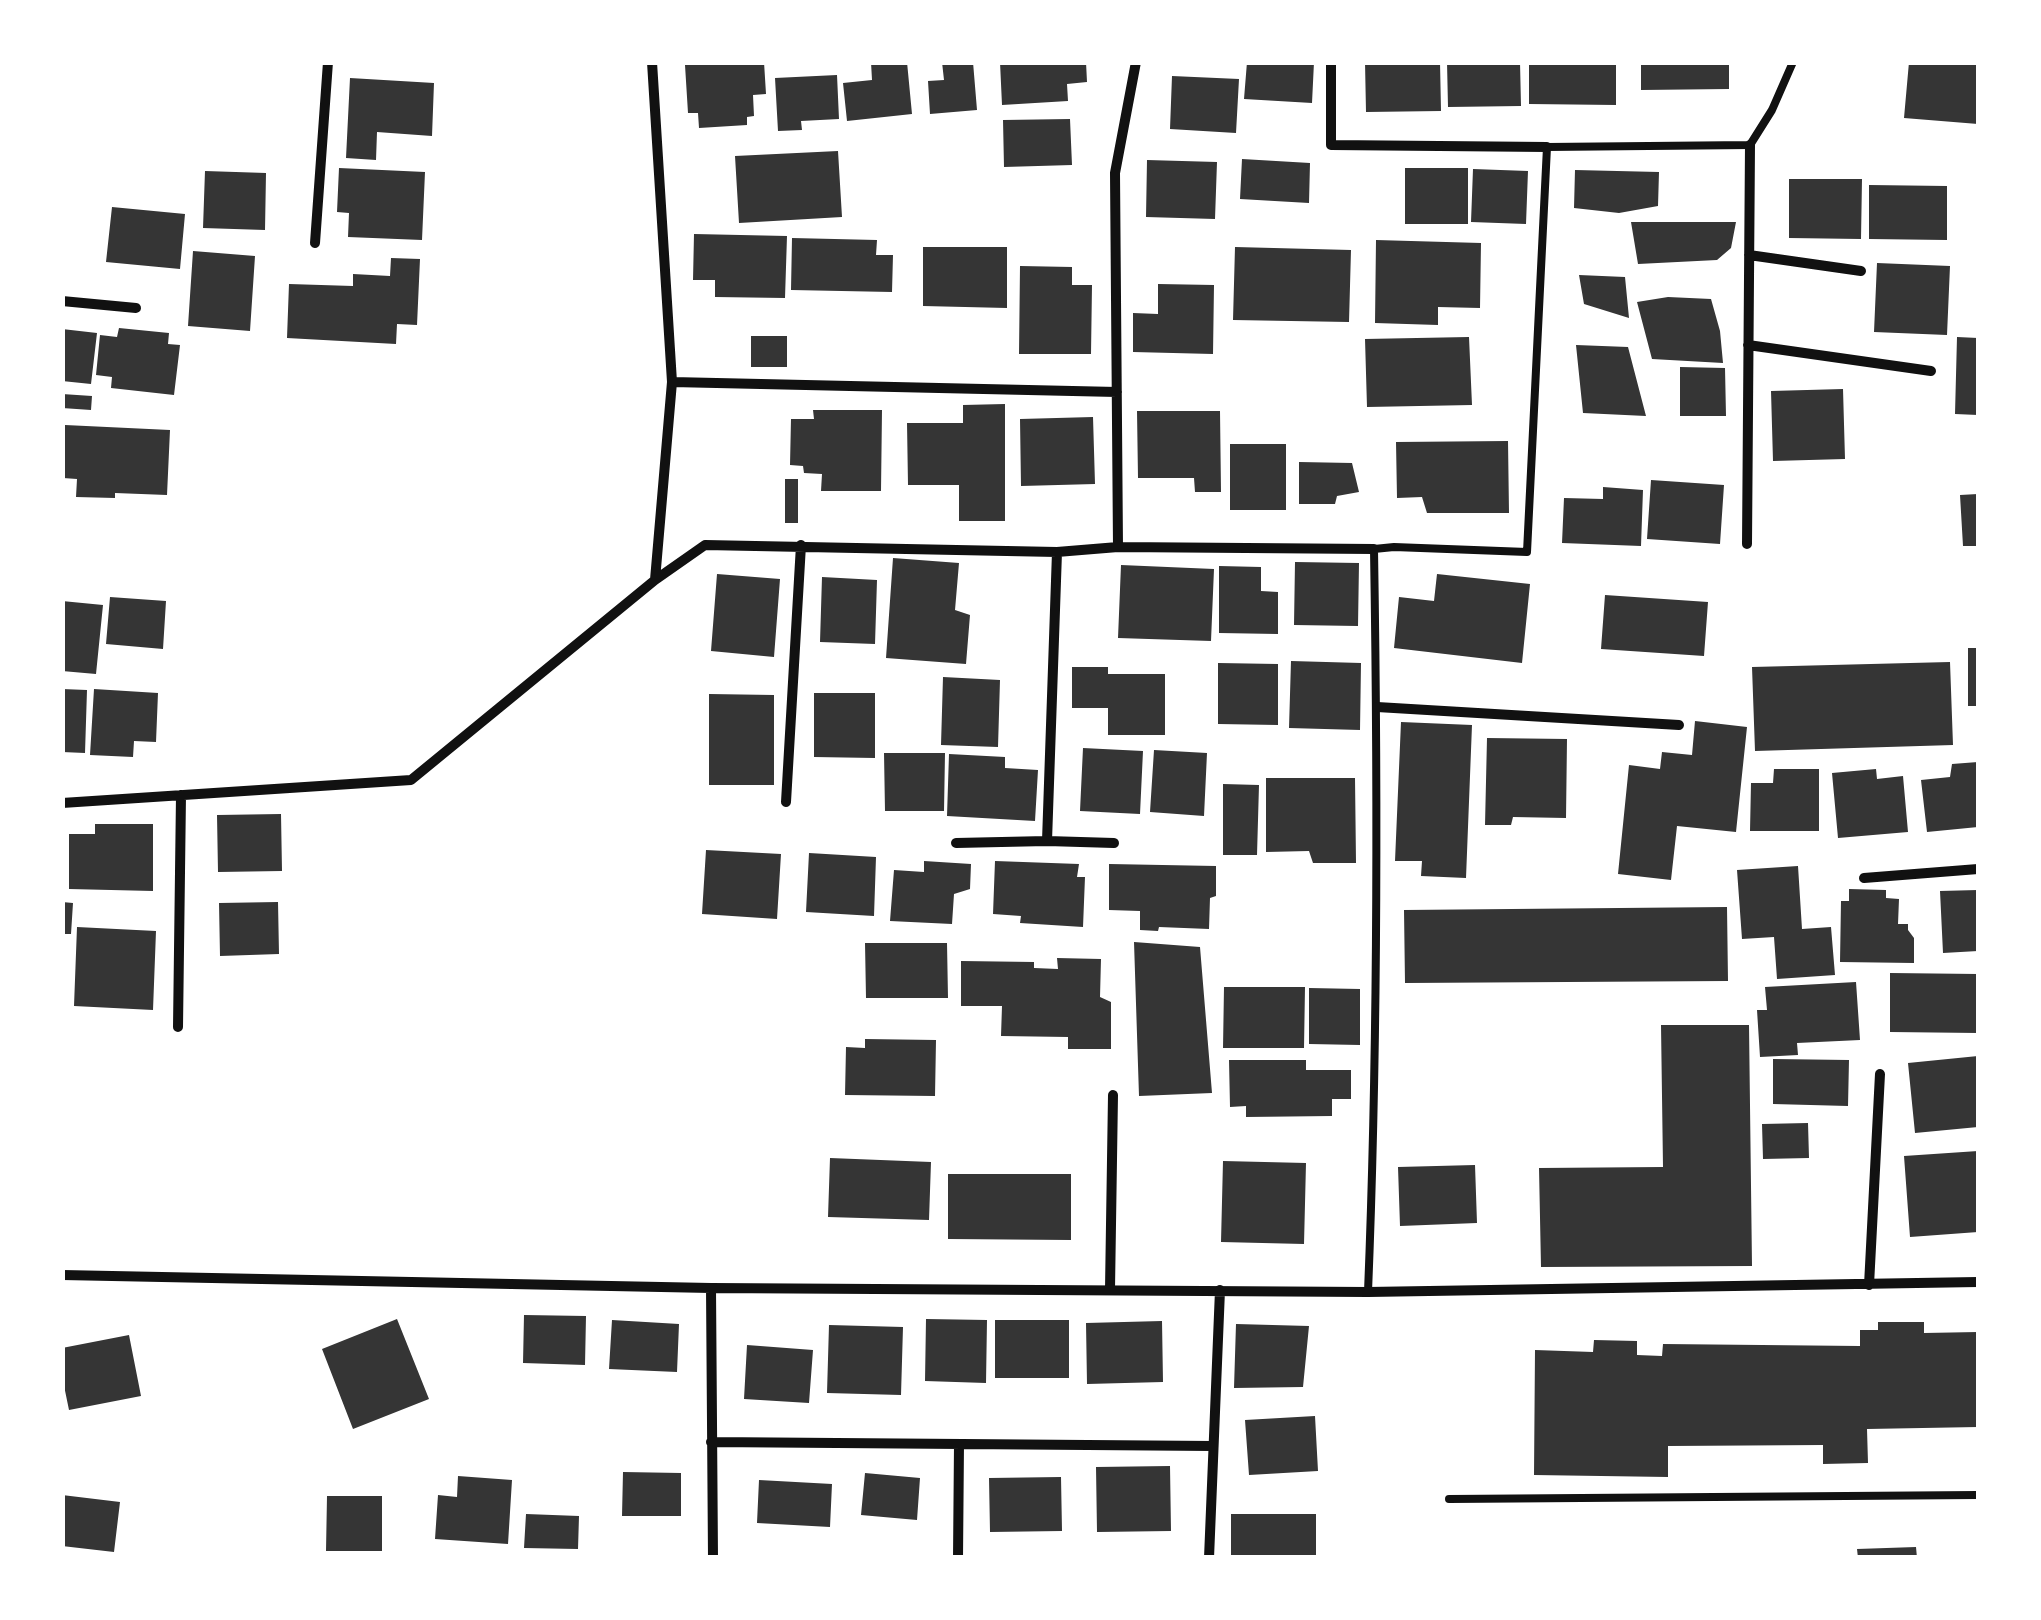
<!DOCTYPE html>
<html>
<head>
<meta charset="utf-8">
<style>
	body { margin:0 }
	#map { position:relative; width:2041px; height:1620px; overflow:hidden; background:#fff; font-family:"IBM Plex Sans",sans-serif }
	canvas { display:block }
	.frame { position:absolute; inset:0; border:65px solid #fff; pointer-events:none }
</style>
</head>
<body>
<div id="map">
<canvas width="2041" height="1620"></canvas>
<div class="frame"></div>
</div>
<script>
const ctx = document.querySelector('canvas').getContext('2d');
ctx.lineJoin = 'round';
function fillPath(path, color) {
  ctx.fillStyle = color;
  ctx.fill(path, 'evenodd');
}
function trace(path, color, width, dash) {
  ctx.strokeStyle = color;
  ctx.lineWidth = width;
  ctx.lineCap = dash ? 'butt' : 'round';
  ctx.setLineDash(dash || []);
  ctx.stroke(path);
}
fillPath(new Path2D(`
	M764,62L766,94L753,95L754,116L747,117V125L699,128L698,113H688L685,65Z
	M871,62H907L912,114L847,121L843,83L872,80Z
	M942,62H973L977,110L930,114L928,81L944,80Z
	M1000,62H1086L1087,82L1067,84L1068,101L1002,105Z
	M1247,62H1314L1312,103L1244,99Z
	M1365,62H1440L1441,111L1366,112Z
	M1447,62H1520L1521,106L1448,107Z
	M1529,62H1616V105L1529,104Z
	M1641,62H1729V89L1641,90Z
	M1909,62H1978V124L1904,118Z
	M837,75L839,119L801,121L802,130L778,131L775,78Z
	M1172,76L1239,79L1236,133L1170,129Z
	M350,78L434,83L432,136L377,132L376,160L346,158Z
	M1070,119L1072,165L1004,167L1003,120Z
	M838,151L842,217L739,223L735,156Z
	M1242,159L1310,163L1309,203L1240,199Z
	M1147,160L1217,162L1215,219L1146,217Z
	M339,168L425,172L422,240L348,237L349,213L337,212Z
	M1405,168H1468V224H1405Z
	M1473,169L1528,171L1526,224L1471,222Z
	M1575,170L1659,172L1658,206L1619,213L1574,208Z
	M205,171L266,173L265,230L203,228Z
	M1789,179H1862L1861,239L1789,238Z
	M1869,185L1947,186V240L1869,239Z
	M112,207L185,214L180,269L106,262Z
	M1631,222H1736L1731,248L1717,260L1638,264Z
	M694,234L787,236L785,298L715,297V280H693Z
	M792,238L877,240L876,255H893L892,292L791,290Z
	M1376,240L1481,243L1480,308L1438,307V325L1375,323Z
	M923,247H1007V308L923,306Z
	M1235,247L1351,250L1349,322L1233,320Z
	M193,251L255,256L250,331L188,326Z
	M391,258L420,259L417,325L397,324L396,344L287,338L289,284L353,286V274L390,276Z
	M1877,263L1950,266L1947,335L1874,332Z
	M1020,266L1072,267V285H1092L1091,354H1019Z
	M1579,275L1625,277L1629,318L1584,304Z
	M1158,284L1214,285L1213,354L1133,352V313L1158,314Z
	M1668,297L1711,299L1720,331L1723,363L1652,359L1637,302Z
	M119,328L169,333L168,344L180,345L174,395L111,388L112,377L96,375L100,335L117,337Z
	M62,329L97,333L91,384L62,381Z
	M751,336H787V367H751Z
	M1469,337L1472,405L1367,407L1365,339Z
	M1957,337L1978,338V415L1955,414Z
	M1576,345L1628,347L1646,416L1583,413Z
	M1680,367L1725,368L1726,416H1680Z
	M1843,389L1845,459L1773,461L1771,391Z
	M62,394L92,396L91,410L62,408Z
	M1005,404V521H959V485H908L907,423H963V405Z
	M813,410H882L881,491H821L822,474L804,473L803,466L790,465L791,419H814Z
	M1137,411H1220L1221,492H1195L1194,478H1138Z
	M1093,417L1095,484L1021,486L1020,419Z
	M65,425L170,430L167,495L115,493V498L76,497L77,479L63,478Z
	M1508,441L1509,513H1427L1422,497L1397,498L1396,442Z
	M1230,444H1286V510H1230Z
	M1299,462L1352,463L1359,492L1337,496L1335,504H1299Z
	M785,479H798V523H785Z
	M1651,480L1724,485L1720,544L1647,539Z
	M1603,487L1643,490L1641,546L1562,543L1564,498L1603,499Z
	M1978,494V546H1963L1960,495Z
	M893,558L959,563L955,610L970,615L966,664L886,658Z
	M1295,562L1359,563L1358,626L1294,625Z
	M1121,565L1214,569L1211,641L1118,638Z
	M1219,566L1261,567V591L1278,592V634L1219,633Z
	M717,574L780,579L774,657L711,651Z
	M1437,574L1530,584L1522,663L1394,648L1399,597L1434,601Z
	M822,577L877,580L875,644L820,642Z
	M1605,595L1708,602L1704,656L1601,649Z
	M110,597L166,601L163,649L106,644Z
	M62,601L103,605L96,674L62,671Z
	M1968,648H1978V706H1968Z
	M1291,661L1361,663L1360,730L1289,728Z
	M1950,662L1953,745L1755,751L1752,667Z
	M1218,663L1278,664V725L1218,724Z
	M1072,667H1108V674H1165V735H1108V708H1072Z
	M943,677L1000,680L998,747L941,745Z
	M62,689L87,690L85,753L62,752Z
	M94,689L158,693L156,742L134,741L133,757L90,755Z
	M814,693H875V758L814,757Z
	M709,694L774,695V785H709Z
	M1695,721L1747,727L1736,832L1677,826L1671,880L1618,874L1629,765L1660,769L1662,752L1692,755Z
	M1401,722L1472,725L1466,878L1421,876L1422,861H1395Z
	M1487,738L1567,739L1566,818L1513,817L1511,825H1485Z
	M1083,748L1143,751L1140,814L1080,811Z
	M1154,750L1207,753L1204,816L1150,812Z
	M884,753H945L944,811H885Z
	M949,754L1005,757V768L1038,770L1035,821L947,816Z
	M1978,762V827L1927,832L1921,780L1950,777L1952,764Z
	M1774,769H1819V831H1750L1751,783H1773Z
	M1876,769L1877,779L1903,776L1908,832L1838,838L1832,773Z
	M1266,778H1355L1356,863H1313L1309,851L1266,852Z
	M1223,784L1259,785L1257,855H1223Z
	M281,814L282,871L218,872L217,815Z
	M95,824H153V891L69,889V834H95Z
	M706,850L781,854L777,919L702,914Z
	M809,853L876,857L874,916L806,912Z
	M924,861L971,864L970,889L954,894L952,924L890,921L894,870L924,872Z
	M995,861L1079,864L1077,877H1085L1083,927L1020,923L1021,916L993,914Z
	M1109,864L1216,866V896L1210,898L1209,929L1159,927L1158,931L1140,930V911L1109,910Z
	M1798,866L1802,929L1831,927L1835,975L1777,979L1774,937L1742,939L1737,870Z
	M1849,889L1886,890V898L1899,899L1898,924H1908V930L1914,938V963L1840,962L1841,901H1849Z
	M1978,890V951L1943,953L1940,891Z
	M62,902L73,903L71,934H62Z
	M278,902L279,954L220,956L219,903Z
	M1727,907L1728,981L1405,983L1404,910Z
	M77,927L156,931L153,1010L74,1006Z
	M1134,942L1200,947L1212,1093L1139,1096Z
	M865,943H947L948,998H866Z
	M1057,958L1101,959L1100,997L1111,1002V1049H1068V1037L1001,1036L1002,1006H961V961L1034,962V968L1058,969Z
	M1890,973L1978,974V1033L1890,1032Z
	M1856,982L1860,1040L1797,1043L1798,1055L1760,1057L1757,1010H1767L1765,987Z
	M1224,987H1305L1304,1048H1223Z
	M1309,988L1360,989V1045L1309,1044Z
	M1661,1025H1749L1752,1266L1541,1267L1539,1168L1663,1167Z
	M865,1039L936,1040L935,1096L845,1095L846,1047L865,1048Z
	M1978,1056V1127L1915,1133L1908,1063Z
	M1773,1059L1849,1060L1848,1106L1773,1104Z
	M1229,1060H1306V1070H1351V1099H1332V1116L1246,1117V1106L1230,1107Z
	M1808,1123L1809,1158L1763,1159L1762,1124Z
	M1978,1151V1232L1910,1237L1904,1156Z
	M830,1158L931,1162L929,1220L828,1217Z
	M1223,1161L1306,1163L1304,1244L1221,1242Z
	M1475,1165L1477,1223L1400,1226L1398,1167Z
	M948,1174H1071V1240L948,1239Z
	M524,1315L586,1316L585,1365L523,1363Z
	M397,1319L429,1399L353,1429L322,1349Z
	M926,1319L987,1320L986,1383L925,1381Z
	M612,1320L679,1324L677,1372L609,1369Z
	M995,1320H1069V1378H995Z
	M1162,1321L1163,1382L1087,1384L1086,1323Z
	M1878,1322H1924V1333L1978,1332V1427L1867,1429L1868,1463L1823,1464V1445L1668,1446V1477L1534,1475L1535,1350L1593,1352L1594,1340L1637,1341V1355L1662,1356L1663,1344L1860,1346V1330H1878Z
	M1236,1324L1309,1326L1303,1387L1234,1388Z
	M829,1325L903,1327L901,1395L827,1393Z
	M129,1335L141,1396L69,1410L62,1376V1348Z
	M747,1345L813,1350L809,1403L744,1399Z
	M1315,1416L1318,1471L1249,1475L1245,1420Z
	M1170,1466L1171,1531L1097,1532L1096,1467Z
	M623,1472L681,1473V1516H622Z
	M865,1473L920,1478L917,1520L861,1515Z
	M458,1476L512,1480L508,1544L435,1539L438,1495L457,1497Z
	M1061,1477L1062,1531L990,1532L989,1478Z
	M759,1480L832,1484L830,1527L757,1523Z
	M62,1495L120,1502L114,1552L62,1546Z
	M327,1496H382V1551H326Z
	M526,1514L579,1516L578,1549L524,1548Z
	M1231,1514H1316V1558H1231Z
	M1916,1547L1917,1558H1858L1857,1549Z`), '#353535');
trace(new Path2D(`
	M1368,1292C1378,1044 1378,797 1374,549L1394,547L1527,552L1547,147L1750,145L1772,110L1793,62
	M1449,1499L1978,1495`), '#111', 8);
trace(new Path2D(`
	M1331,62V145L1547,147
	M315,243L328,62
	M1749,255L1861,271
	M62,301L136,308
	M1748,345L1931,371
	M672,382L1117,392
	M1747,544L1750,145
	M1118,547L1115,173L1136,62
	M655,580L705,545L1057,552L1118,547L1374,549
	M1377,707L1679,725
	M786,802L801,545
	M62,803L411,780L655,580L672,382L652,62
	M1047,841L1057,552
	M956,843L1047,841L1114,843
	M1864,878L1978,869
	M178,1027L181,795
	M62,1275L711,1288L1368,1292L1978,1282
	M1869,1285L1880,1074
	M711,1288L713,1558
	M1110,1289L1113,1095
	M711,1442L1213,1446
	M958,1558L959,1444
	M1209,1558L1220,1290`), '#111', 10);
</script>
</body>
</html>
